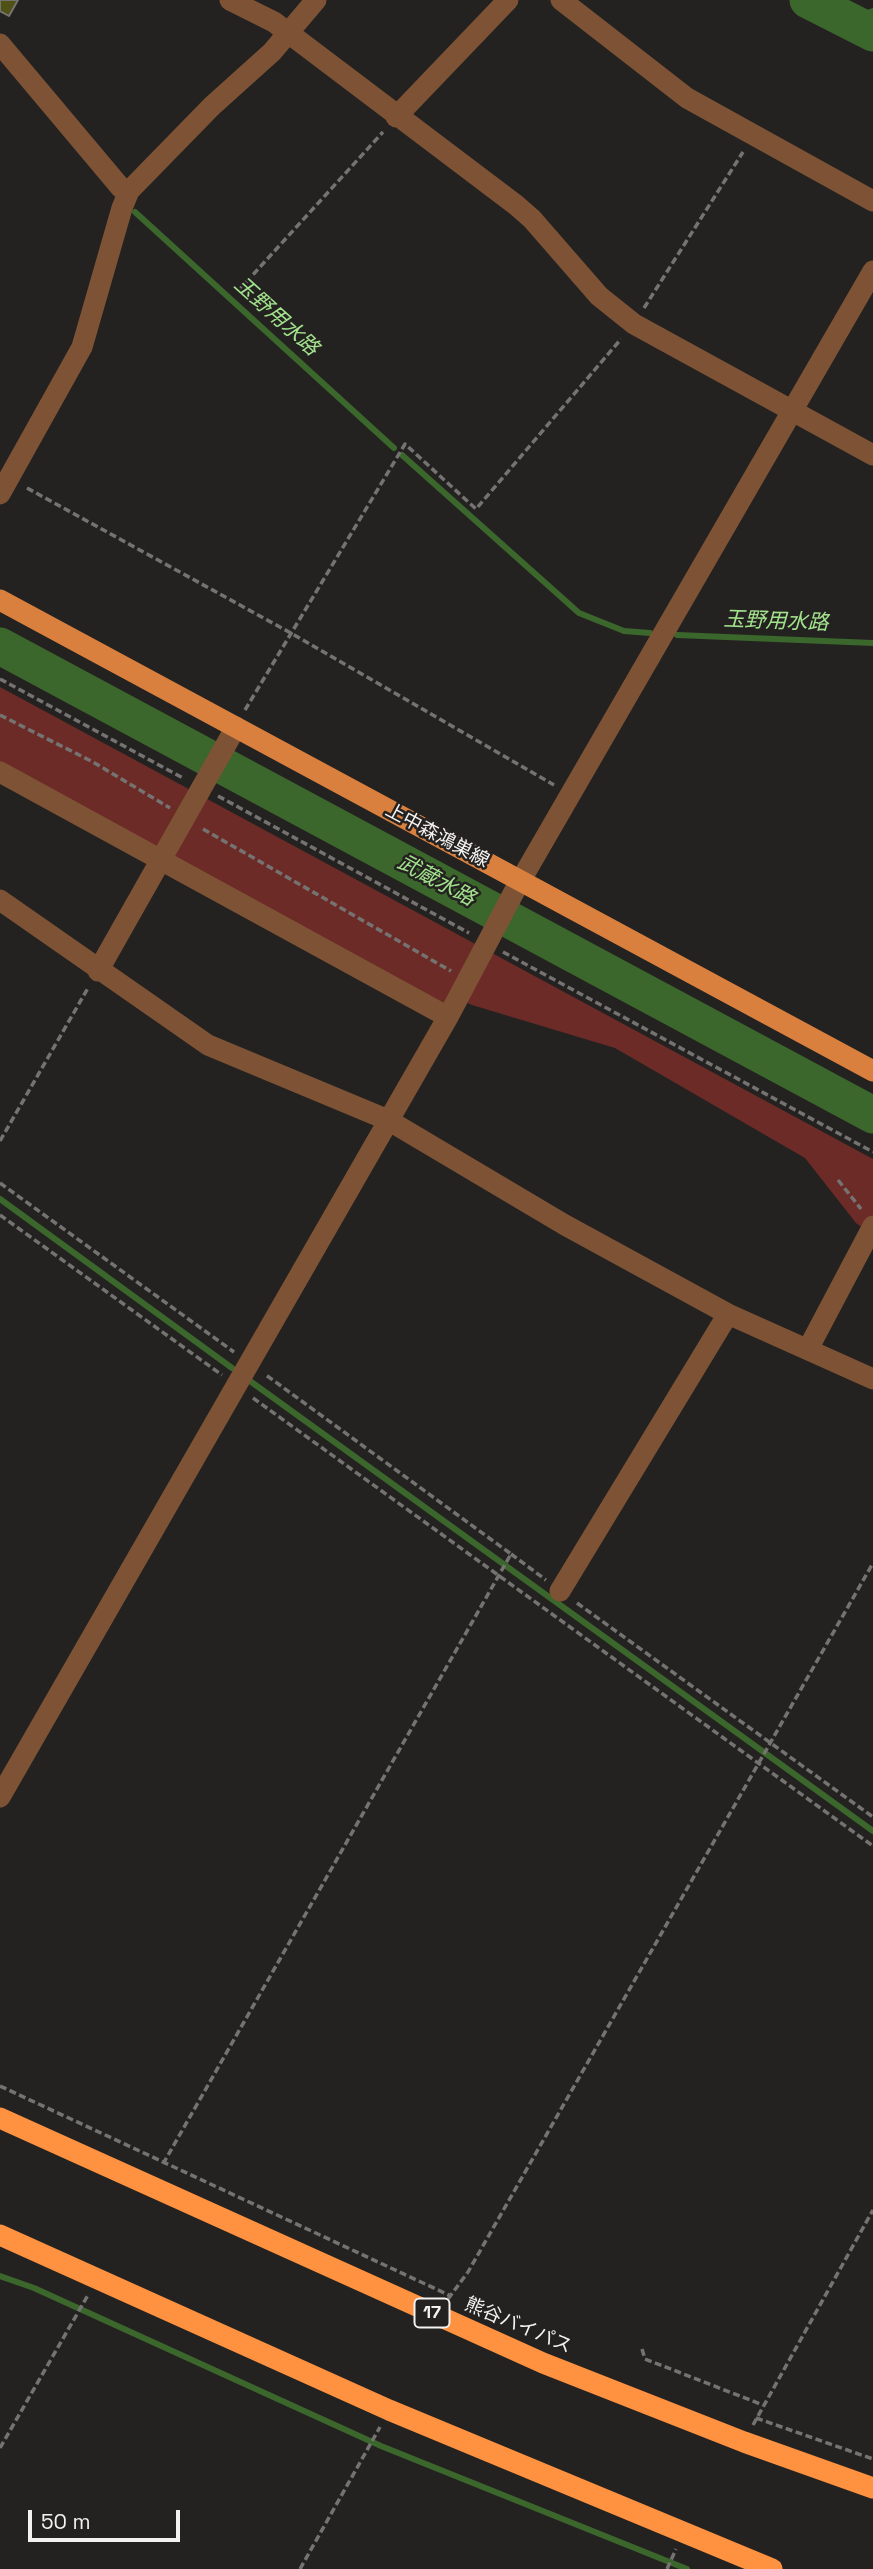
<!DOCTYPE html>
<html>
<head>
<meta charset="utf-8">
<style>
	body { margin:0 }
	#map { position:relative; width:873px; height:2569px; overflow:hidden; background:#242220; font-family:"Space Grotesk",sans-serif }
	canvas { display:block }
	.scale { position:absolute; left:28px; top:2510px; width:152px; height:32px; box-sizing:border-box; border:4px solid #f3f2f1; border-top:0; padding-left:9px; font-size:21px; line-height:24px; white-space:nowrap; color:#f3f2f1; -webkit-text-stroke:5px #242220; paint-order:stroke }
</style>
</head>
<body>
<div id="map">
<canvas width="873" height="2569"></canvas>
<div class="scale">50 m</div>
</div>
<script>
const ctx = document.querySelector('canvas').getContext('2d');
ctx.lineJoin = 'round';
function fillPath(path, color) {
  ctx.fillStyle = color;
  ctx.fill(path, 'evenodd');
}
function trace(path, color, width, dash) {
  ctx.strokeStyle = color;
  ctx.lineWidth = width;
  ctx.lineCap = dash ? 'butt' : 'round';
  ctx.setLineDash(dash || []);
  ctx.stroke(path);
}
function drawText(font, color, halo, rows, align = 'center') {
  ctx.font = font + ' "Space Grotesk","Noto Sans JP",sans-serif';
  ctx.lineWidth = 5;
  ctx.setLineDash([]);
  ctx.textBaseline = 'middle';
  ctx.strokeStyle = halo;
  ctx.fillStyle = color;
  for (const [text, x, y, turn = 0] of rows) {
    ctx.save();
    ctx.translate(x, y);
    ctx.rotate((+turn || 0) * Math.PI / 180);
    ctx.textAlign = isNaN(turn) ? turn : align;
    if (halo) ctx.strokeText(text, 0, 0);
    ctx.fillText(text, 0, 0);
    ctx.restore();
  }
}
fillPath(new Path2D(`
	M0,687L873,1159V1235L856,1223L805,1158L615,1048L472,1005L449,994L443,1005L0,766Z`), '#6c2b27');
trace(new Path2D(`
	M849,19L873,11
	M135,212L394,448
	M402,455L579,613L624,631L650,633
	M677,635L873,643
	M0,1199L232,1368
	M250,1381L873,1831
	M0,2276L34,2288L381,2446L687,2569`), '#3b662c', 6);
trace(new Path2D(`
	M808,0L873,33
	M0,646L873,1115`), '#3b662c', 37);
const building = new Path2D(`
	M0,0H18L9,16L0,11Z`);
fillPath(building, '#505115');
trace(building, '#737370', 2);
trace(new Path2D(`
	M239,290L383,132
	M644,308L743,152
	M27,488L289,632L554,785
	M0,679L183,778
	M245,710L405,444L476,509L621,339
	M0,715L93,762L170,808
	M218,796L469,933
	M203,829L451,971
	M503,952L873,1152
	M0,1141L88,988
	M838,1180L861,1209
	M0,1183L234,1352
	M0,1215L222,1375
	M253,1398L873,1846
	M511,1554L546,1580
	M577,1603L873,1817
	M0,2086L451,2296
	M163,2164L511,1554L266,1375
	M448,2299L468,2272L873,1563
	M642,2349L645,2359L763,2405
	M756,2418L873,2459
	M753,2425L873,2210
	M0,2448L88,2295
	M300,2569L380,2427
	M667,2569L676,2549`), '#757372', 3.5, [7, 3.5]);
trace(new Path2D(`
	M230,0L274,22L516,205L532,219L599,296L634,324L873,455
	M561,0L687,98L873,201
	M0,44L121,188L129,191
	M396,117L508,0
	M0,494L82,347L122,208L129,191L212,106L272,52L316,0
	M0,772L448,1017
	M0,900L208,1045L388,1120L565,1225L728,1314L873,1379
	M98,971L236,727
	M808,1349L873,1226
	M560,1591L728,1314
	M0,1797L448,1017L514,892L873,271`), '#7e5335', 21);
trace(new Path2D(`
	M0,600L873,1071`), '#da803e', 21);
trace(new Path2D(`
	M0,2118L543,2363L744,2442L873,2488
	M0,2235L389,2410L772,2569`), '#fe9240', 21);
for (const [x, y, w] of [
	[432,2313,35]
]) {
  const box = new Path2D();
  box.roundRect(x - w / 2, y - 14.5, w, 29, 5);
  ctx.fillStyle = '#242220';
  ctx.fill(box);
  trace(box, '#f3f2f1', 2);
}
drawText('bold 18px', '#f3f2f1', null, [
	["17",432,2313]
]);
drawText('19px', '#f3f2f1', '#242220', [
	["上中森鴻巣線",437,836,28],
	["熊谷バイパス",518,2326,23]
]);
drawText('italic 21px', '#a2e28d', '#242220', [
	["玉野用水路",276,317,42],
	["玉野用水路",776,622,2],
	["武蔵水路",436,881,28]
]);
</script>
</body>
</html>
